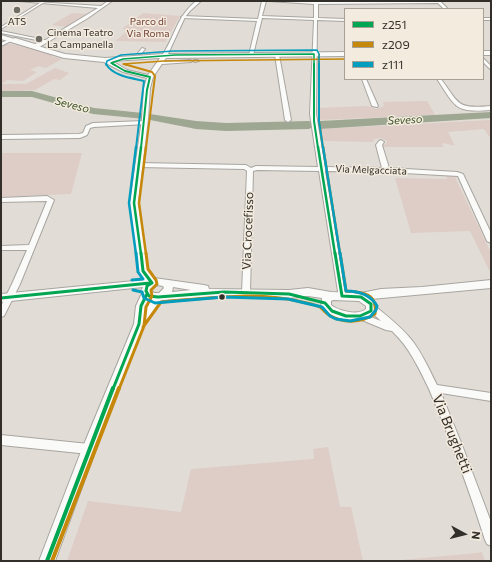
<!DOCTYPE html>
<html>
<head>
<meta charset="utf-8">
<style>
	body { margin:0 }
	#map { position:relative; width:492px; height:562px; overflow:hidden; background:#e1ddd6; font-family:Commissioner,sans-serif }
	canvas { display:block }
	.frame { position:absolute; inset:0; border:2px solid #322f2a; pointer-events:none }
	.legend { position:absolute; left:344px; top:8px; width:140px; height:72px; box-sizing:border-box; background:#f3ebde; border:1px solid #a6a096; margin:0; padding:5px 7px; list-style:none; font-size:12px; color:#322f2a }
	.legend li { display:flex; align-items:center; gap:8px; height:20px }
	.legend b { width:20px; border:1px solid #a6a096 }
	.north { position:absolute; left:444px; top:514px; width:40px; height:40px; -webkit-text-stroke:3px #f3ebde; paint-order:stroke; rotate:97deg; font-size:11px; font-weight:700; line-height:16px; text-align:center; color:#322f2a }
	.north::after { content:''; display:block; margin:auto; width:14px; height:18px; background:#322f2a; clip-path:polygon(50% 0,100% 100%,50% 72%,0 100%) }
</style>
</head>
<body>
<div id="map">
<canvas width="492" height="562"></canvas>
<div class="frame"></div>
<ul class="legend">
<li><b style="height:5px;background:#00a651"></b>z251</li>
<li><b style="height:5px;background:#c6880a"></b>z209</li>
<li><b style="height:5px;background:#059dbe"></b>z111</li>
</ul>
<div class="north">N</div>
</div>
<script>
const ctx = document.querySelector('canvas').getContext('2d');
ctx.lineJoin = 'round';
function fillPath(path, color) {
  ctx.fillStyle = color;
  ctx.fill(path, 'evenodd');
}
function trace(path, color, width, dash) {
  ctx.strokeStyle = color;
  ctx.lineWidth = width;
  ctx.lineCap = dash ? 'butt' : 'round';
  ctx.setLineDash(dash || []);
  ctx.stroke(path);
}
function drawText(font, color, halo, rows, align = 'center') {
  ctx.font = font + ' Commissioner,sans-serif';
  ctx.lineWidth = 3;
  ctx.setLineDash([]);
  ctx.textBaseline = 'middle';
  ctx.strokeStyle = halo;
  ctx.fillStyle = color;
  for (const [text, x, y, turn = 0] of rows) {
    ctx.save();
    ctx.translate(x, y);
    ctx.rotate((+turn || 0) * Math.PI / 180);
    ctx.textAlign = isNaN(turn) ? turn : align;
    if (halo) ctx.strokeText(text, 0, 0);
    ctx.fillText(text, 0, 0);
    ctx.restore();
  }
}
fillPath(new Path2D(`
	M72,13L87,14L67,27L52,25Z
	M143,13L180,16L165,42L115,41L129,30L122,29Z
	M7,44H12L53,54L51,56L62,59L46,68L38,66L30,70L37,72L23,81L7,80L2,84H26L55,68L69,73L60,80L54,79L35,90L1,92V47Z
	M427,101L435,115L319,120L317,108L368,106L376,109L384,106L383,102Z
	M491,120V139L484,129L448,132L455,146L444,143L442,145L444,147H383L382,145L386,144L387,141L381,138L374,139L373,142L323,141L321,129Z
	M1,153H82L71,194L1,197Z
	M446,176L455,177L491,253V274L470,231L411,233L395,178L447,179Z
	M328,447L340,507H351L363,561H67L88,501L181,512L191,469L314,459L313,449Z
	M482,552L485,561H390L477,553Z`), '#deccc6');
fillPath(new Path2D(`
	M1,91H32L94,108L143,113L196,121L226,123L309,121L314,124L320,121L491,112V118L320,129L314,126L309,129L226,131L196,129L145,119L93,114L32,97H1Z`), '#9da791');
const pedestrian = new Path2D(`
	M43,1H46L1,29V27Z
	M1,31L45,40L47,41L45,43L35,46L13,39L15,38L35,44L42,41L1,33Z
	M142,48L145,49L141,54H139L138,53Z
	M190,60L192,61L191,62L162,64L160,63L162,62Z
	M194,60H197L199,61L195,62L193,61Z`);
const minor = new Path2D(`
	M19,1L101,6L108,1H112L88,18L36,49H34V47L98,8Z
	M262,1H266L262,16L314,18V4L269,1H440L447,8L444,9L438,3L318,4V18L345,19V21L317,20L316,114L325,167L382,168L376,145L379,141L381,140L384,142L382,145L389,168L457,172L463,174L491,233V243L487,241L458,176L386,172L325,171L346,296L345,298H339L319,171L257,170L253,171L250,292L249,294H243L242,292L247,171L244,169L138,167L135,165L138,163L246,165L251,168L256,166L318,167L310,114L314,20L262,18L253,55L251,56L249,55L257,21L183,18L181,17L183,16L258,19Z
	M483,18H491V20H483Z
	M10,39L13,40L1,46V43Z
	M277,54L279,55L291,120L288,122L285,120L275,55Z
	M483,58L491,66V70L483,62Z
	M362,79H366L378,106L377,107L372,106Z
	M437,79H441C460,105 457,109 491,106V110C454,113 456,107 437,79Z
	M144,121L146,122V124L94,127L90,128L87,135L80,138L1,139V135L79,134L83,133L86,126L93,123Z
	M47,196L54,200L20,284L4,316L1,317V306L12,284L27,250H1V246L29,245L47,201L1,202V198Z
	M372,305L375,306C387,316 400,326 410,338C421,351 429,369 437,385L491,393V401L441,393L462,445L491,522V546L487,544L485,540C469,489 450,438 429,389C419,368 409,347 392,331L386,330L357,318L356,316L357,314L360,313L381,321L369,310L368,308L369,306Z
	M1,435L89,444L93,446L94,449L93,452L89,454L1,445Z`);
const tertiary = new Path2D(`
	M196,1H201L190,11L185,17L168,54L345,52V56L166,58L153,77L150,88L148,119L138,203L148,270L154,278L204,285L208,286L209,289L289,290L308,288L331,292L361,293L381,289L422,287L491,280V288L371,299L376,304C376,328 329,322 321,307L322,298L308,296L289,298L224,296L162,300L144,324L96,449L55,561H39L82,449L134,324L136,306L142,293L141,291L143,287L1,302V294L144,280L138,271L130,203L142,119L144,88L147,78L123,72L104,62L64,58L1,39V35L65,54L105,58L163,54C176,34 176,18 196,1ZM160,58L148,75L127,70L112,61ZM157,285L163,286L164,288L159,293H154L151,290ZM173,287L191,290L172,292ZM333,300L359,301L366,306V309C358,316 339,311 331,305V301Z
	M483,51H491V55H483Z`);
trace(pedestrian, '#a8a5a0', 2);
trace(minor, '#a8a5a0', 2);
trace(tertiary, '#a8a5a0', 2);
fillPath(pedestrian, '#fafaf9');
fillPath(minor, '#fafaf9');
fillPath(tertiary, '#fafaf9');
trace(new Path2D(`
	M115,65L111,63L123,59L175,55L314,54V65`), '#00a651', 1.5);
trace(new Path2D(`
	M113,64L125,71L150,77L147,90L141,148
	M314,64V121L318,148`), '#00a651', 2);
trace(new Path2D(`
	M318,147L335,254
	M141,254L134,203L141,147`), '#00a651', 2.5);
trace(new Path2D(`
	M141,253L143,271L152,283L147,286L146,291L149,296L158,297L224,292L289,294L325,303L332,311L346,316H360L371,311V304L361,297L342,296L335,253
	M1,298L150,283
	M113,389L139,324L141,306L147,294`), '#00a651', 3);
trace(new Path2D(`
	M47,561L113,388`), '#00a651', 4);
trace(new Path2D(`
	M319,54V65
	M127,65L123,64L164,61L345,59`), '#c6880a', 1.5);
trace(new Path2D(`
	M124,64L152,72L155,76L146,148
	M319,64V121L323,148`), '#c6880a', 2);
trace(new Path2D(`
	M323,147L340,254
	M146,254L139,203L146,147`), '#c6880a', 2.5);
trace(new Path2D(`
	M143,327L161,302C207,298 256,291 302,302C307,303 314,304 320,307C323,309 325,313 329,315C343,324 361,323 375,314C378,293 362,292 346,291L340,253
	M119,389L144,326L146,307L152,296L151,290L157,284L156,280L148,269L146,253`), '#c6880a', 3);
trace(new Path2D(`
	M52,561L119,388`), '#c6880a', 4);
trace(new Path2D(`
	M106,65L107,61L121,55L173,51L317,50L319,54V65`), '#059dbe', 1.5);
trace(new Path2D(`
	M106,64C113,76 131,78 144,81L136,148
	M319,64V121L323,148`), '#059dbe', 2);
trace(new Path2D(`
	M323,147L340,254
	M136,254L129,203L136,147`), '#059dbe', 2.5);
trace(new Path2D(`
	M132,280L143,279L138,272L136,253
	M133,290L142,292L144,298L155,303L224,297L288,299L322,307L330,316L336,319L350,321L370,317L376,310L377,306C370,294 359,291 346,291L340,253`), '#059dbe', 3);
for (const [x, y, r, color] of [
	[17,10,4,"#6f6c66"],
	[39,39,4,"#6f6c66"],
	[222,297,3.5,"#322f2a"]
]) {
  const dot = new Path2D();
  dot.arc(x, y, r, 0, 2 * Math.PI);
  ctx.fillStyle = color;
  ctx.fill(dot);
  trace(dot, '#f3ebde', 1.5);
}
drawText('10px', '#322f2a', '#f3ebde', [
	["ATS",17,22],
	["Cinema Teatro",47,33,"left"],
	["La Campanella",47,45,"left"]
]);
drawText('10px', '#713d34', '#f3ebde', [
	["Parco di",148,22],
	["Via Roma",148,34]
]);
drawText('10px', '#322f2a', '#f3ebde', [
	["Via Melgacciata",371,170,2]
]);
drawText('italic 11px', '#3c5326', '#f3ebde', [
	["Seveso",72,105,15],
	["Seveso",405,120,-3]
]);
drawText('12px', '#322f2a', '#f3ebde', [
	["Via Crocefisso",248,231,-88]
]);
drawText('14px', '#322f2a', '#f3ebde', [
	["Via Brughetti",452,434,68]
]);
</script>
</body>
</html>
